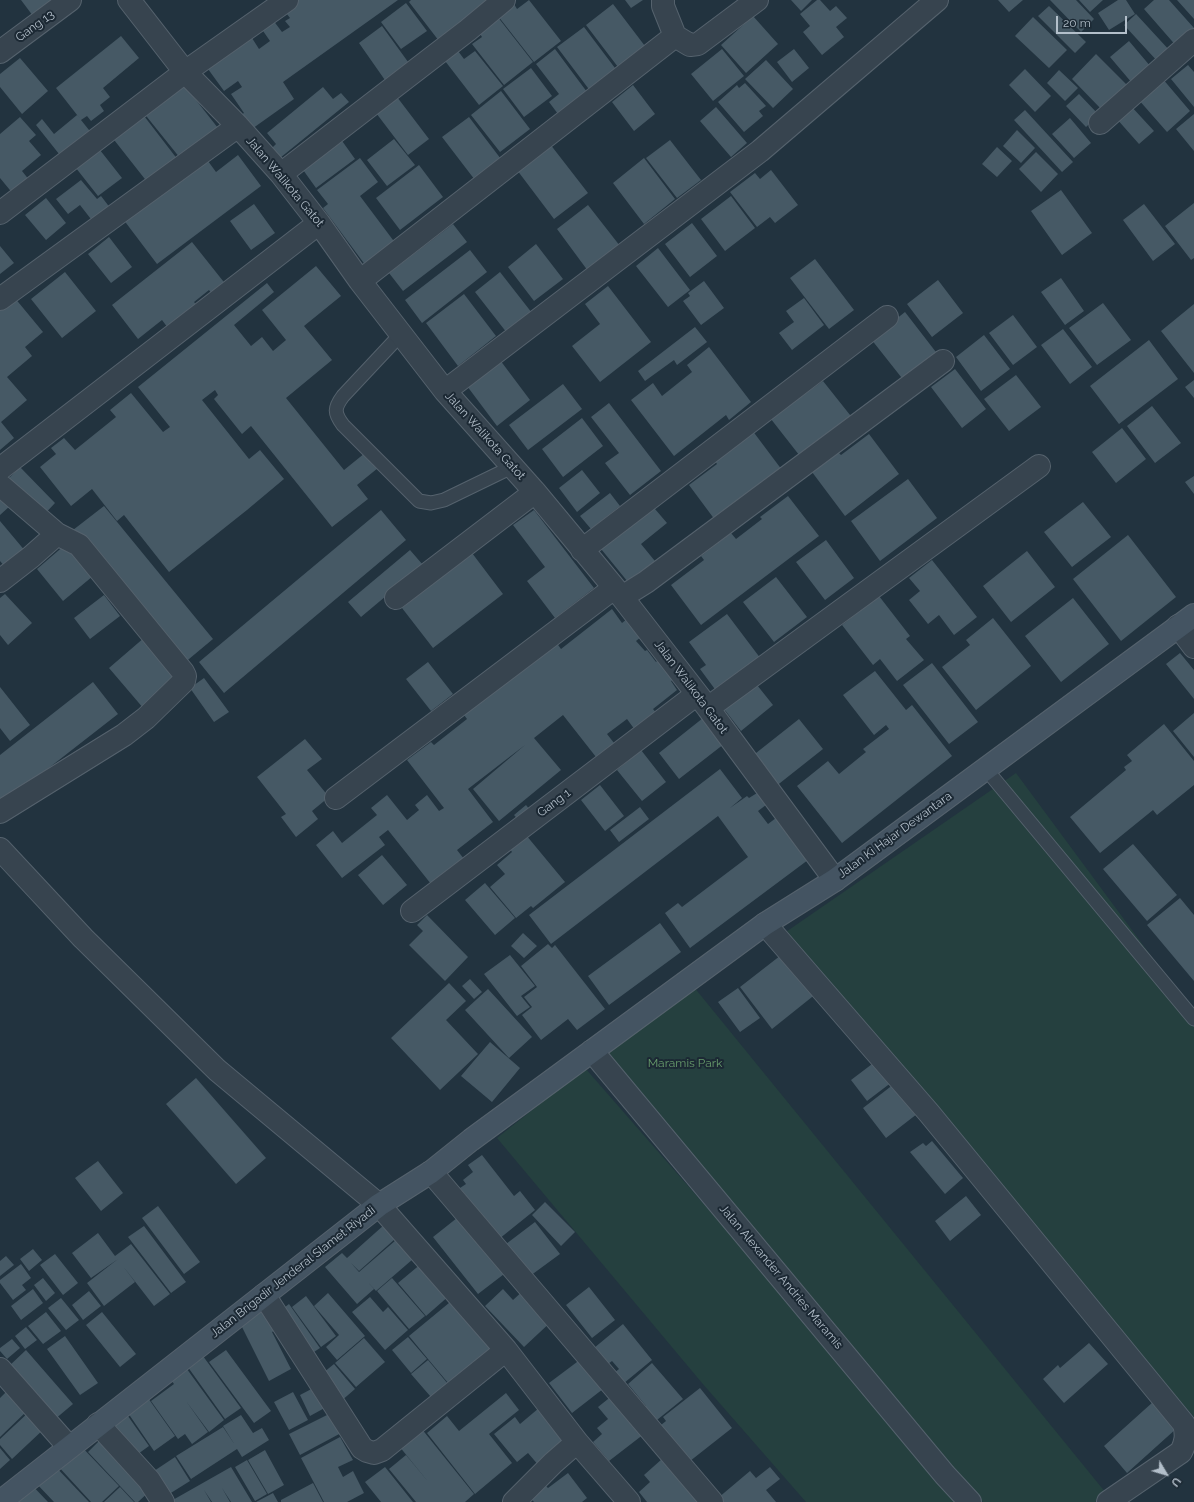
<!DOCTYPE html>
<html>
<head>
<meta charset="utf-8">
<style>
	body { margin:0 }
	#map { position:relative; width:1194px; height:1502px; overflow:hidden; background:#22333f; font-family:Raleway,sans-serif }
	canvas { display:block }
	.north { position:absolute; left:1146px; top:1454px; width:40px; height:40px; -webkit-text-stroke:3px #1c2934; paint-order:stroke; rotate:128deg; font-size:11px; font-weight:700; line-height:16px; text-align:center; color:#b3bfca }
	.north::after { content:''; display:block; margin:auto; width:14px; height:18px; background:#b3bfca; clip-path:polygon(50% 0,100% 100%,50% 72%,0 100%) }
	.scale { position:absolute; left:1056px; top:16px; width:71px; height:18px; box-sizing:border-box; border:2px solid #b3bfca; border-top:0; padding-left:5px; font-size:12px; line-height:14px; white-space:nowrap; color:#b3bfca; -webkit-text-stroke:3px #1c2934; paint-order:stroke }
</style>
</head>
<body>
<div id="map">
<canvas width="1194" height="1502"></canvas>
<div class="north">U</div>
<div class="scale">20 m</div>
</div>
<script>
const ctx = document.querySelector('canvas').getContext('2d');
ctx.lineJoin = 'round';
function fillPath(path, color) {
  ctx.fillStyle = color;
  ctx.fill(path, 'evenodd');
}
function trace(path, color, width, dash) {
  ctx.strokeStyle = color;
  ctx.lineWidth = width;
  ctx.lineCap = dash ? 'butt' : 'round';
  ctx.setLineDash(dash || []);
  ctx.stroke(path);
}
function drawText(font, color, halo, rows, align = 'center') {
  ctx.font = font + ' Raleway,sans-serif';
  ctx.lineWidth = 4;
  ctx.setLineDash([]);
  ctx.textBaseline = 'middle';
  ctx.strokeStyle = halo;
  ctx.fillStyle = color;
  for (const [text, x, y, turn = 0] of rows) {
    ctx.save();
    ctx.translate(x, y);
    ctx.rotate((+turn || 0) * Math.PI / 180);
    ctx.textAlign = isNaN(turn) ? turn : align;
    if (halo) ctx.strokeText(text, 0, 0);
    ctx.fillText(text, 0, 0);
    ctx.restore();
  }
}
fillPath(new Path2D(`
	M1016,773L1194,1014V1417L780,936Z
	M689,981L1106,1493L1095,1502H983L601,1049Z
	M585,1068L952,1488L963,1502H806L702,1383L497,1138Z`), '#25403f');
fillPath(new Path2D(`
	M21,0H54L33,16Z
	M296,0H398L283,82L294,99L249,131L239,116L244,113L231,94L242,87L238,81L224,91L208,69L252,38L259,49L270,41L261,28L273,20L282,32L290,27L285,21L290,18L283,9Z
	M411,0H493L439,41L409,2Z
	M529,0L561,41L534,62L498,16L514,4L517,9Z
	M625,0H643L631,8Z
	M791,0H812L801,11Z
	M817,0H820L830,11L836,6L847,18L836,27L844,37L822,55L803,32L810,26L800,14Z
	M998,0H1023L1009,12Z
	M1050,0H1076L1094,19L1081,32Z
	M1079,0H1103L1090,12Z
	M1118,0H1126L1135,14L1109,30L1098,13Z
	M1154,0H1169L1194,28V33L1178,48L1144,9Z
	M1177,0H1194V19Z
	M406,3L427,31L401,49L381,22Z
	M613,4L648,50L621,71L586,25Z
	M1049,6L1086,42L1075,53L1038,16Z
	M1136,14L1171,52L1159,63L1124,25Z
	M497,16L533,62L504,85L472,44L482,37L478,31Z
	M753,16L778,44L746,73L721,45Z
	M1033,17L1067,50L1049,68L1015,36Z
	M382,26L411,66L387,83L359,43Z
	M584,27L618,72L591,92L557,47Z
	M121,36L139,58L103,88L110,97L100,105L104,111L91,121L87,116L81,120L56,88Z
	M1129,41L1151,67L1132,83L1110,57Z
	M455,47L464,59L475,51L503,86L479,105L442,57Z
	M555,49L590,96L561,118L549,102L559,94L536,64Z
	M722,49L744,76L713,101L691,74Z
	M794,49L809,68L792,82L777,62Z
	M1096,54L1128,86L1103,111L1072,79Z
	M20,58L48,91L22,114L0,87V74Z
	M766,60L793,89L773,108L745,79Z
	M1188,65L1194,72V107L1171,79Z
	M531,68L552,96L524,117L503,89Z
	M1025,69L1051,96L1035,112L1009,85Z
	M1059,70L1078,88L1065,101L1047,83Z
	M1162,78L1190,111L1167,132L1138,99Z
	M181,81L218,128L180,158L143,112Z
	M745,83L766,106L759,111L763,116L744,132L718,102L737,85L739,88Z
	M633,85L655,114L634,131L612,102Z
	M323,87L333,99L341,93L349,102L280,158L272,148L276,144L267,133Z
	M501,91L530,129L500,152L471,115Z
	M394,93L429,139L408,155L373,109Z
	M1079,94L1099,115L1086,127L1066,106Z
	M1130,105L1154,131L1139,144L1116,118Z
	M716,107L747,143L731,157L700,121Z
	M1025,110L1073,162L1062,172L1014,120Z
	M141,112L178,160L148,183L111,136Z
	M1194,114V151L1176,129Z
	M77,115L93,135L63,159L36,125L42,119L54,134Z
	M20,117L36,135L29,141L41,155L22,171L30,181L14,195L0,178V134Z
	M469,117L504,163L478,184L442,137Z
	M1070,118L1091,143L1074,158L1052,134Z
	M1017,130L1035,148L1021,163L1003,146Z
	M340,138L355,159L316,188L301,167Z
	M394,139L415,165L387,186L367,160Z
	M670,140L701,180L677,198L646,158Z
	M550,144L588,193L554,219L517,170Z
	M96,145L122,178L98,196L72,163Z
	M997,147L1012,161L997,177L982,164Z
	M1036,152L1058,174L1041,192L1019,169Z
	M238,155L261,186L157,264L123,219L205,157L216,172Z
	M360,158L378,182L360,196L396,244L366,266L323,208L328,204L317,190Z
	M644,158L675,199L644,224L613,183Z
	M419,165L443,197L400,230L376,198Z
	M771,170L798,205L775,223L770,217L757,227L730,192L755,173L760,179Z
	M81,180L97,199L101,196L111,209L94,223L80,205L68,214L56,199Z
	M1061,190L1092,233L1062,255L1031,211Z
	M731,196L755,228L725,251L701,219Z
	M46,198L66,223L46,240L25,215Z
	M1194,203V258L1191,260L1165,226Z
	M254,204L275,233L251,250L230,221Z
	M1144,204L1175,244L1153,261L1123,220Z
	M588,205L620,246L588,271L557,229Z
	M692,223L717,256L690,277L665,244Z
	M453,224L467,242L403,291L389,273Z
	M109,237L132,267L111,283L88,254Z
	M192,242L227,286L214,297L209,290L194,302L200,309L171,332L162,320L138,339L112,305Z
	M536,244L563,279L534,301L508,267Z
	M0,246L14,263L0,274Z
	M658,248L690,290L668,307L636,266Z
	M470,250L487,272L422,323L405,300Z
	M815,259L854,310L829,329L790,278Z
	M316,266L341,296L304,326L332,360L286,398L344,470L365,453L378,468L357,485L368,499L332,527L251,426L242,434L214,399L218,395L215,390L202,400L249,459L260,450L284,479L247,510L169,572L124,515L117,521L92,489L71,506L40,467L56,454L51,448L64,438L75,450L116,417L110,410L131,393L163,432L170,427L138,387L267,283L274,292L234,325L251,346L262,337L273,351L286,340L262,310Z
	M65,272L96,311L62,338L31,299Z
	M500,272L532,313L507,333L475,292Z
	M1061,278L1084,311L1065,325L1041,292Z
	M938,280L963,313L932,337L907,304Z
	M704,281L724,308L701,325L683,301L690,296L688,293Z
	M608,286L651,342L600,382L572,346L600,324L585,304Z
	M464,294L496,336L458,366L426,323Z
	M14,297L43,332L25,347L32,356L7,377L27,400L1,422L14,438L0,450V308Z
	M804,298L824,325L792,350L779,333L794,322L786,311Z
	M1103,303L1131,340L1097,365L1069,328Z
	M1194,304V373L1161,331Z
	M905,312L939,356L905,382L871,339Z
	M1013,315L1037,347L1013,365L989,333Z
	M695,327L707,342L677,365L674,360L645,381L638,371Z
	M1063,329L1092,367L1070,384L1041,345Z
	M984,335L1010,369L981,391L956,357Z
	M1149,340L1178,379L1119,424L1090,386Z
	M709,347L751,402L729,420L726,415L674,456L631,400L653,383L662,396L692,372L687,365Z
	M500,360L530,400L497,426L467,386Z
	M955,369L986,409L962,428L931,387Z
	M1016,375L1041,407L1009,431L984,399Z
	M1194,380V398L1185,387Z
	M823,381L854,420L803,460L767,414L796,390L801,397Z
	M563,384L582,409L528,450L509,425Z
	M609,403L661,471L630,495L605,463L619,453L591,417Z
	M1152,406L1181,443L1155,463L1127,426Z
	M582,418L603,446L563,477L542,449Z
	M749,426L782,470L715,520L689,485L717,464L711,455Z
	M1122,428L1146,459L1116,483L1092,452Z
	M869,434L899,474L845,516L812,472L838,452L841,455Z
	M20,467L55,503L41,518L5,482Z
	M582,470L600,493L577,512L559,488Z
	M1194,476V494L1185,482Z
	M908,479L937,518L880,561L851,521Z
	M610,493L620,506L591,529L580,516Z
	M0,495L10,506L0,515Z
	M788,496L819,536L701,625L671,585L704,560L701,556L731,533L736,539L762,519L760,517Z
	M649,502L667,523L641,544L659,566L632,587L597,544Z
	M1083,502L1111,537L1072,567L1044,532Z
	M104,506L213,639L183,664L73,530Z
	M381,510L406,540L224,693L199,662Z
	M534,510L594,588L555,618L527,581L545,567L513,525Z
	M0,521L26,552L6,568L0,561Z
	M1128,535L1176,597L1121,641L1073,579Z
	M826,540L854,578L825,600L796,562Z
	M66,544L93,576L63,601L37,569Z
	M469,549L503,594L433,648L402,608L421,593L417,588Z
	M410,550L423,565L361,617L348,602Z
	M1027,551L1055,587L1011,622L983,586Z
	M932,560L977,617L954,635L939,615L928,624L909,600L920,591L909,578Z
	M776,577L807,617L774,642L743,602Z
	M5,594L32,623L8,645L0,635V598Z
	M104,595L120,616L90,639L74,618Z
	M879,596L910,636L906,639L924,660L897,681L880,659L873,665L842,625Z
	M1073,598L1109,644L1061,682L1025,636Z
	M612,609L622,623L627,619L641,637L636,641L645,651L647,650L656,662L659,659L674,679L671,681L677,690L653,709L657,714L635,730L627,719L607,734L614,743L596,757L563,715L534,738L561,770L499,821L473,789L525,745L468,789L493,822L457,850L464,859L431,884L388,830L379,837L385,845L342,878L316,845L333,831L342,843L377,815L371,808L387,795L407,820L419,810L415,805L427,795L439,811L444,808L407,760L431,742L434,745L467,719L464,715L556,642L561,649Z
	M727,614L761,659L717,692L700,669L706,665L689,642Z
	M993,618L1031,666L976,710L942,667L970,645L966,640Z
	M145,637L180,678L144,709L109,668Z
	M1180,653L1194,670V699L1166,664Z
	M428,662L453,694L431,711L406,679Z
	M932,663L978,722L949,744L903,685Z
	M875,671L906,710L912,705L952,756L842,843L797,786L828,761L839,774L866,752L863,749L889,729L886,725L874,735L843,695Z
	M204,678L229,712L214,722L190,688Z
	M753,680L773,705L741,731L721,705Z
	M93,682L118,714L0,806V755Z
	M0,687L30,725L10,741L0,728Z
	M1194,713V757L1173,731Z
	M703,718L724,744L679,779L659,753Z
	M799,719L823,749L775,787L751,757Z
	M1164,724L1194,761V785L1157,815L1153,810L1100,853L1070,817L1126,770L1124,767L1132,761L1127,755Z
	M305,739L322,759L307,770L329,797L312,811L318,819L296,837L281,817L286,814L257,777Z
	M641,750L666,782L642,801L617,770Z
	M720,769L742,798L730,808L747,796L749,798L757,793L766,805L758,811L768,824L776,818L808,860L690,948L665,913L678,903L682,907L748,857L718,816L551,944L529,915Z
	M600,785L624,816L605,831L581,800Z
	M526,805L534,815L523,825L514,815Z
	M640,807L649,819L619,842L610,830Z
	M526,835L565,882L533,908L531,906L516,918L490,887L505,874L497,865L512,852L510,849Z
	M1133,844L1177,895L1147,921L1103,869Z
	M382,855L407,885L383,905L358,875Z
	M485,883L515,918L495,935L465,900Z
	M1180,898L1194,915V981L1147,925Z
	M427,915L468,957L445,981L409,945L423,931L417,925Z
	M660,923L681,952L609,1005L588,976Z
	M523,933L537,946L524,958L511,946Z
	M548,944L552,948L555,945L605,1009L577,1030L568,1019L541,1040L522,1015L532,1007L524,997L537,987L521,966Z
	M785,952L817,993L772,1029L740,987Z
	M510,955L535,986L521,996L530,1007L517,1016L484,974Z
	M470,979L482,992L474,999L462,986Z
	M449,983L466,1001L446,1020L478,1054L440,1090L391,1038Z
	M738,988L760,1018L740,1032L718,1002Z
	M488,989L532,1037L509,1058L465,1010Z
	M490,1042L520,1068L492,1102L461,1076Z
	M880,1058L896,1079L867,1101L851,1080Z
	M196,1078L266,1158L236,1184L166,1104Z
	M894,1084L917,1114L886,1138L863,1108Z
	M932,1141L963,1178L945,1194L910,1152L923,1143L926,1146Z
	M482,1155L514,1196L520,1191L535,1210L499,1239L460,1188L466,1184L463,1180L473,1172L468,1165Z
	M98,1161L123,1193L101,1211L75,1178Z
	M966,1196L981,1215L950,1241L935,1221Z
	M545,1202L575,1232L561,1246L532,1215Z
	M158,1206L200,1262L184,1274L142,1218Z
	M462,1214L508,1271L478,1294L433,1237Z
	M535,1222L560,1254L530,1276L506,1244Z
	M384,1225L395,1239L359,1271L351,1263L359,1272L396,1240L413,1259L376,1291L367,1281L374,1289L357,1304L325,1267L342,1253L347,1258Z
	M144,1226L186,1282L171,1293L128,1237Z
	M98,1233L115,1256L131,1244L170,1294L154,1306L123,1266L135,1282L104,1306L87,1283L118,1259L91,1278L72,1253Z
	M33,1249L42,1260L29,1271L20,1259Z
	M55,1254L78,1283L63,1295L40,1265Z
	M6,1256L14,1265L0,1276V1261Z
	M422,1263L450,1295L426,1316L398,1283Z
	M21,1264L31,1278L22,1285L26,1290L13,1300L0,1283V1280Z
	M43,1278L55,1293L46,1301L34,1285Z
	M392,1278L425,1316L409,1329L377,1291Z
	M589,1287L615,1320L592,1338L566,1305Z
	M33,1289L43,1303L21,1320L11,1306Z
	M503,1289L513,1300L525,1289L554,1319L524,1347L485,1306Z
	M89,1291L101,1306L83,1320L72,1305Z
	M328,1293L365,1336L337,1360L326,1347L339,1335L314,1306Z
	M306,1296L336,1336L321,1347L292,1307Z
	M370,1297L383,1312L388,1307L408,1330L385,1350L352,1312Z
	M61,1298L79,1320L66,1330L48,1308Z
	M455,1298L496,1354L454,1390L428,1359L445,1345L428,1359L409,1336Z
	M289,1304L320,1348L308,1356L277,1313Z
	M268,1306L280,1328L272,1332L291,1369L269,1381L239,1321Z
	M46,1312L61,1331L43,1344L28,1326Z
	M102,1312L136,1354L120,1367L86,1325Z
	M623,1324L652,1360L618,1388L609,1377L619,1369L612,1361L608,1364L594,1348Z
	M26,1327L37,1340L25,1349L15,1336Z
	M65,1336L98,1383L80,1395L47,1349Z
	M408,1337L427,1359L411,1373L392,1350Z
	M364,1338L385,1362L356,1387L335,1363Z
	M12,1339L20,1348L7,1359L0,1351V1348Z
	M1089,1343L1108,1364L1064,1403L1043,1379L1058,1365L1060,1368Z
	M26,1350L73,1404L54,1420L8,1367Z
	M226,1350L271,1411L254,1423L209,1362Z
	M200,1352L241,1408L225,1419L185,1363Z
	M581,1359L603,1389L572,1413L549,1383Z
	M428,1360L453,1390L437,1404L411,1374Z
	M652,1363L683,1399L652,1424L641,1411L646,1406L628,1384Z
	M334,1364L355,1389L340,1402L318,1377Z
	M184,1365L224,1420L209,1432L186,1401L208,1432L192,1444L185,1434L178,1439L151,1401L174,1384L168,1376Z
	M319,1385L330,1405L310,1416L300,1395Z
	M700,1388L732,1428L685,1465L656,1429L666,1421L663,1417Z
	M9,1389L28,1410L0,1437V1398Z
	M293,1392L308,1420L289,1430L274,1402Z
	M506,1393L519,1410L489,1434L512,1463L475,1494L427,1433L447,1416L459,1431Z
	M613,1395L644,1434L609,1461L593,1442L602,1434L597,1428L608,1419L598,1407Z
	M148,1398L175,1436L154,1451L128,1413Z
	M1153,1402L1177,1428L1127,1473L1104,1446Z
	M539,1408L568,1444L540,1467L528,1453L517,1462L494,1434L515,1417L520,1424Z
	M123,1409L149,1446L131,1459L105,1422Z
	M30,1411L45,1428L12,1459L0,1445V1439Z
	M333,1412L343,1432L300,1455L289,1434Z
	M241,1415L253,1433L262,1428L269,1440L242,1457L237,1449L191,1479L176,1456L223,1427L235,1445L223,1426Z
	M421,1428L474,1494L465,1502H416L389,1469L406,1455L430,1484L399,1446Z
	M103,1437L152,1489L138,1502H135L88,1452Z
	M340,1437L353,1460L338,1467L343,1477L353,1471L364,1493L347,1502H324L301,1458Z
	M79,1444L119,1486L102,1502H91L57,1465Z
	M0,1448L10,1460L0,1469Z
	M265,1450L284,1485L268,1494L248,1460Z
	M175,1457L190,1481L166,1496L151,1473Z
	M662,1459L699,1502H647L639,1492L650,1482L644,1475Z
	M247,1460L267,1494L255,1501L235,1467Z
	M53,1464L89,1502H54L34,1481Z
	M231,1467L252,1502H231L222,1488L230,1502H212L204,1490L211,1502H172L171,1501Z
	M385,1467L413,1502H381L365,1482Z
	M770,1467L780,1479L766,1490L776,1502H721L718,1498L750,1471L756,1478Z
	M568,1473L587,1498L582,1502H534L530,1497L545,1485L548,1488Z
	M28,1481L48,1502H5Z
	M313,1483L323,1502H281V1500Z
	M120,1487L134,1502H104Z
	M273,1493L278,1502H256Z`), '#465965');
const service = new Path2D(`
	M402,333L343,396C334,408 334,413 343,425L419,501L431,503L444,500L512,467
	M985,768L1194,1019`);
const minor = new Path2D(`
	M129,0L185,72L238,126L281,174L319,223L360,281L445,391L535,492L622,597L708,708L835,880
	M663,0V6L675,36
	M0,52L70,0
	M1100,123L1194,40
	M281,174L468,30L504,0
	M0,213L185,72L287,0
	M360,281L675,36L690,45L698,44L757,0
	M0,299L238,126
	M445,391L760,151L937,0
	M0,469L319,223
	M0,485L57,534L79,545L183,672L185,676L184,681L146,718L124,735L0,812
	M582,550L887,317
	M0,581L31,557L57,534
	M622,597L646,582L943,361
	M396,598L535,492
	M1178,626L1194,647
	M708,708L1039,466
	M336,798L614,588
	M0,849L83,938L217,1070L379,1205L506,1350L577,1442L629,1502
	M412,911L697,694
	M765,924L929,1113L1184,1424C1187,1435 1186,1442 1181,1452L1108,1502
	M592,1051L945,1475L970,1502
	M431,1172L712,1502
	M264,1295L362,1448L367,1451L374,1453L382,1450L506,1350
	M0,1369L69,1447
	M98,1424L149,1480L163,1502
	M514,1502L553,1463L577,1442`);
const secondary = new Path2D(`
	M0,1502L379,1205L431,1172L471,1140L765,924L835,880L1194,615`);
trace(service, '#55626d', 15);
trace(minor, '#55626d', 24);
trace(secondary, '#55626d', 24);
trace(service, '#37444f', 13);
trace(minor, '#37444f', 22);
trace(secondary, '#445462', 22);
drawText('12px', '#b3bfca', '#1c2934', [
	["Gang 13",35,26,-36],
	["Jalan Walikota Gatot",285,182,50],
	["Jalan Walikota Gatot",485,436,48],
	["Jalan Walikota Gatot",691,687,53],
	["Gang 1",554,803,-37],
	["Jalan Ki Hajar Dewantara",895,835,-36],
	["Jalan Brigadir Jenderal Slamet Riyadi",293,1272,-38],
	["Jalan Alexander Andries Maramis",781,1277,50]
]);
drawText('12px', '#689c6c', '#1c2934', [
	["Maramis Park",685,1063]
]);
</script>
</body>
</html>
